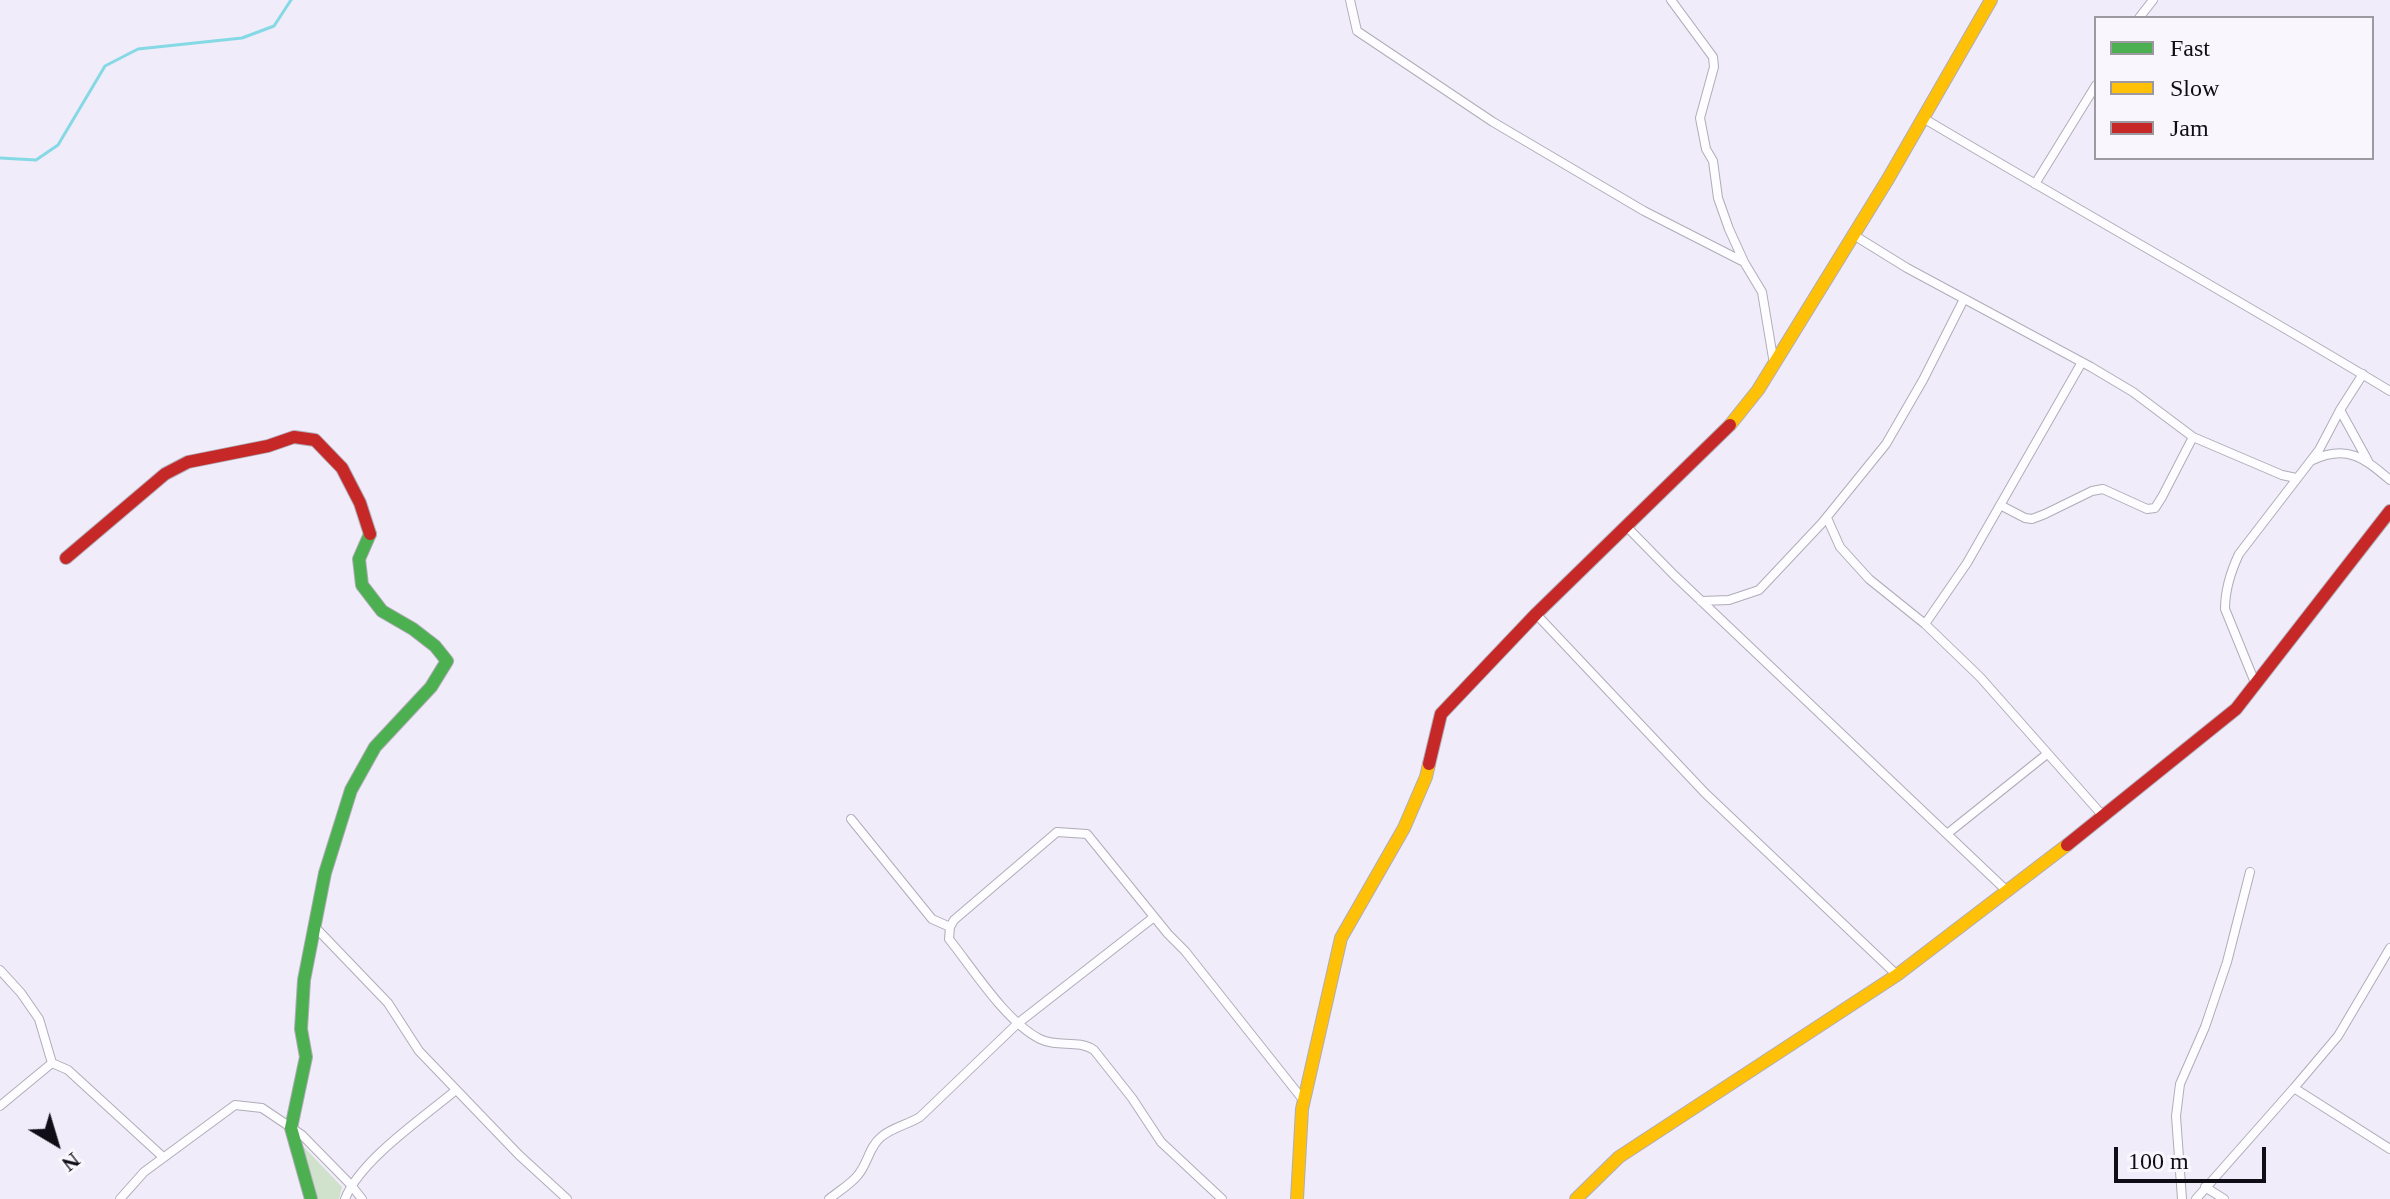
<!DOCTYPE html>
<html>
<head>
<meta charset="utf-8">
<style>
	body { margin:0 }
	#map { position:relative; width:2390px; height:1199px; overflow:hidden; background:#f0ecf9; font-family:"Times New Roman",serif }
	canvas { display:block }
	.legend { position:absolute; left:2094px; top:16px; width:280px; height:144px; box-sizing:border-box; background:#f9f7fd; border:2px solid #9c99a1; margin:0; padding:10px 14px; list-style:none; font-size:24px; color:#110d17 }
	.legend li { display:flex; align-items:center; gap:16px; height:40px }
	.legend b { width:40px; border:2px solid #9c99a1 }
	.north { position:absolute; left:16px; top:1103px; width:80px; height:80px; -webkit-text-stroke:6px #f9f7fd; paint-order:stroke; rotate:142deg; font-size:22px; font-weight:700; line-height:32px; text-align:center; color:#110d17 }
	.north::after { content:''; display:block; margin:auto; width:28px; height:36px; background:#110d17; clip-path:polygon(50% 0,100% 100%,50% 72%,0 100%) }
	.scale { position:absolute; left:2114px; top:1147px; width:152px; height:36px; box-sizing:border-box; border:4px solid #110d17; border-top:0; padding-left:10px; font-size:24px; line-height:28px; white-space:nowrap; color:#110d17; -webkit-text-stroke:6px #f9f7fd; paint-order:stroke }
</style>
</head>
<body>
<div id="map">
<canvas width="2390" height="1199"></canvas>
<ul class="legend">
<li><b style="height:10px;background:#4caf50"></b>Fast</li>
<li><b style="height:10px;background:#ffc107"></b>Slow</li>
<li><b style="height:10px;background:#c62828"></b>Jam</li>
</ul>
<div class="north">N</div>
<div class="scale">100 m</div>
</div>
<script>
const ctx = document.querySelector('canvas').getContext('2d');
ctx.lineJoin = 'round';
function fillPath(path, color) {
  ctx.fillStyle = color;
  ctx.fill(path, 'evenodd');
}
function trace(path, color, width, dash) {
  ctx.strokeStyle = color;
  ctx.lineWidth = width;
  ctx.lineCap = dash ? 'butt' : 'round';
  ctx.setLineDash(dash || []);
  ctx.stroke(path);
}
fillPath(new Path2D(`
	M303,1146L342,1187L339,1199H318Z`), '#d0e1cc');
trace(new Path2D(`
	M0,158L36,160L58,145L105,66L138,49L242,38L274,26L291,0`), '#85d9e5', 3);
const street = new Path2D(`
	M1350,0L1357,31L1493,122L1644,211L1744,262
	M1671,0L1713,57L1714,67L1700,118L1706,149L1713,161L1718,198L1729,229L1744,262L1762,292L1774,364
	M2139,18L2153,0
	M1923,118C2078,210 2236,298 2390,391
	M2035,184L2096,85
	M1852,234L1907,268L2091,367L2133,392L2193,437L2282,475L2296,478
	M2340,410L2368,461
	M2313,460C2347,444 2364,458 2390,480
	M2000,505L2025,518L2032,519L2045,514L2092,491L2103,489L2147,509L2155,508L2162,497L2193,437
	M1827,518L1840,547L1869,579L1925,624L1980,677L2103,816
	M1626,526L1674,575L2008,892
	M1701,601L1729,600L1759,590L1822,523L1886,444L1923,380L1964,299
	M1536,614L1705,793L1897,975
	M1925,624L1967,563L2082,362
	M2256,685L2225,609C2225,589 2231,571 2239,554L2319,450L2340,410L2363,374
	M851,819L932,919L950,927
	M1947,834L2047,754
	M315,927L388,1003L419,1051L519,1155L567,1199
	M0,970L21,993L39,1019L52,1063
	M2294,1088L2338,1036L2390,948
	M0,1106L52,1063L68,1070L163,1157
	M2205,1187L2224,1199
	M120,1199L144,1172L235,1105L262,1108L302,1135L351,1185L362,1199
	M345,1199C360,1160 424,1117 456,1090
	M829,1199C839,1191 851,1184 858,1175C868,1163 869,1147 881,1137C893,1127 907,1125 920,1117L1017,1024L1154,917
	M1222,1199L1161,1142L1132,1098L1094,1050C1078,1039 1058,1048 1040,1039C1006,1022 973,969 949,939L950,927L954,920L1057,832L1087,834L1168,934L1185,951L1304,1101
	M2182,1199L2176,1116L2180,1084L2205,1027L2227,962L2250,872
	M2196,1199L2294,1088L2390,1149`);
const fast = new Path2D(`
	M311,1199L291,1128L306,1057L301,1029L304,980L325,873L351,790L375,747L431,687L447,661L435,646L413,629L382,611L362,585L359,559L370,534`);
const slow = new Path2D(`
	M1730,425L1758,390L1888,179L1991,0
	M1297,1199L1302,1109L1341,938L1404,828L1426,777L1429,764
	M1576,1199L1619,1157L1897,975L2067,845`);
const jam = new Path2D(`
	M66,558L165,474L188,462L268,446L294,437L315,440L342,468L360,503L370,534
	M1429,764L1441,714L1536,614L1730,425
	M2067,845L2236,709L2390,511`);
trace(street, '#b0acb8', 10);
trace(fast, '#b0acb8', 14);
trace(slow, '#b0acb8', 14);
trace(jam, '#b0acb8', 14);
trace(street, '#fdfcfe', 8);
trace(fast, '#4caf50', 12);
trace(slow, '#ffc107', 12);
trace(jam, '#c62828', 12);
</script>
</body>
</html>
